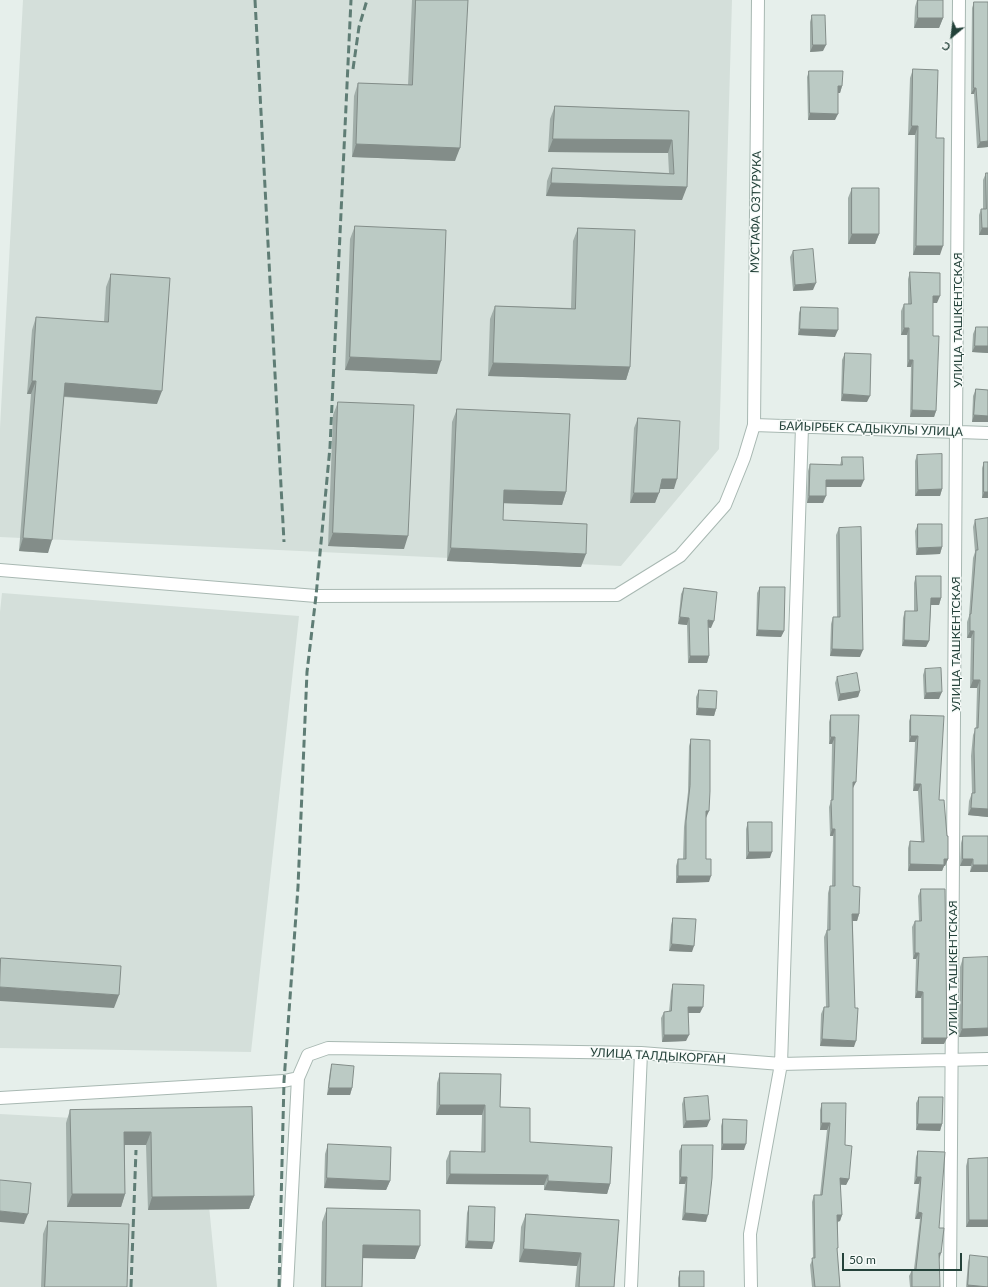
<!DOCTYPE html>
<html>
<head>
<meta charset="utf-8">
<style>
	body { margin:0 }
	#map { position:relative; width:988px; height:1287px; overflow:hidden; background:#e6efeb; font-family:Lato,sans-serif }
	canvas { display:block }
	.north { position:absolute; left:932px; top:16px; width:40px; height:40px; -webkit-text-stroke:3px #f7fbf9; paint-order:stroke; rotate:209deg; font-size:11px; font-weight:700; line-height:16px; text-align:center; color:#24423a }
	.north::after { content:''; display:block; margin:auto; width:14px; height:18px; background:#24423a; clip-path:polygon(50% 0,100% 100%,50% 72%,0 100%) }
	.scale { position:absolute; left:842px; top:1253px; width:120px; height:18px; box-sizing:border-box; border:2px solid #24423a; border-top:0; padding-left:5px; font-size:12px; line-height:14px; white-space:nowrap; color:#24423a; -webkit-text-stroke:3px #f7fbf9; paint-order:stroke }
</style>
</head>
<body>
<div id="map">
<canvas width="988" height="1287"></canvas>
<div class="north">С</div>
<div class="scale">50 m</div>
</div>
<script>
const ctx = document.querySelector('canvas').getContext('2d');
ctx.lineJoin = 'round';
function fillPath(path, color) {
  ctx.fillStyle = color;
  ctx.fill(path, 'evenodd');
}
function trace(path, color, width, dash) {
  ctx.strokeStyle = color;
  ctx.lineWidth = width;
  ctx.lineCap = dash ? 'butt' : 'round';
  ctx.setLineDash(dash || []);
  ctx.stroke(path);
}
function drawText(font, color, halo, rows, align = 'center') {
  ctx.font = font + ' Lato,sans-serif';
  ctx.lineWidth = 3;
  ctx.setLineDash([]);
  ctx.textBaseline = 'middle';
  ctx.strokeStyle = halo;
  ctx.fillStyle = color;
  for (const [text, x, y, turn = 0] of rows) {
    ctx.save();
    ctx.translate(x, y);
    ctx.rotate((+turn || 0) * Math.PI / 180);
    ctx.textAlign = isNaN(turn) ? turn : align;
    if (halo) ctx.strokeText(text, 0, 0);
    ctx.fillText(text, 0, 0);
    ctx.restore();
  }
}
fillPath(new Path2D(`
	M23,0H732L719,449L621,566L0,537V428Z
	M2,593L299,616L251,1052L0,1048V612Z
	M0,1114L201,1125L217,1287H0Z`), '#d4dfda');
const minor = new Path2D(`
	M754,425L988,433
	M0,570L316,596L617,595L680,556L725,505L744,458L754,425L758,0
	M0,1098L284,1081L298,1078
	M287,1287L298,1078L308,1055L328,1048L641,1053L781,1064L988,1059
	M631,1287L641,1053
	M751,1287L750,1234L781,1064L802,427
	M950,1287L959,0`);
trace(minor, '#a8b8b2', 14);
trace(minor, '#fff', 12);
trace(new Path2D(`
	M255,0L284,542
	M353,69L359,27L367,0
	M131,1287L136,1150
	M279,1287L284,1081L298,887L307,672L316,596L330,447L351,0`), '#5f7d75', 3, [8, 4]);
fillPath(new Path2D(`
	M412,0H468L455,161L352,157L354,96L358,83L408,85Z
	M917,0H918L943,18L939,28H914L915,7Z
	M974,2L988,147L977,148L974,94H971L972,8Z
	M812,15L823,51L810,52V22Z
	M913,69L936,138L940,255H913L915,135H908L910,78Z
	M809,71L842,86L840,93H838L835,120H808L807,77Z
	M555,106L689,111L682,200L546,196L547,181L552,168L669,173L668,153L548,152L550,119Z
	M986,173L988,235H979V215L981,209H983V180Z
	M852,188L879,234L875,244H848V198Z
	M355,226L437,374L345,370L350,239Z
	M578,228L630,367L626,380L488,376L490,319L495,306L571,308L573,241Z
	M793,251L813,290L793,291L790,257Z
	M910,272L937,303H933V336L936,411L934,417H910L911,367H907V335H901V311L904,304H908V279Z
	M111,274L157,404L64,397L48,553L19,551L31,394H27L32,330L36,317L104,322L106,287Z
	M801,307L835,337L798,335L799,313Z
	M976,327H988V353L972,352L973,334Z
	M845,353L867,402L841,401L842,360Z
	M976,389L988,390V422H972L973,396Z
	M338,402L404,549L328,546L333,415Z
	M457,409L566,492L562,505L503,503V520L581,567L447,561L452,422Z
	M638,418L674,489H660L655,503H630L634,428Z
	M917,455L942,489L940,496H915V461Z
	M842,457L861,487H826L823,503H807L808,471L810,464L840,465Z
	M984,462H988V498H982V468Z
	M988,518V817L968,815L969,801L972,793L971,756L973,735L976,728L977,688H970L971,638H967V622L969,616L973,558L975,552L973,527L975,520Z
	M918,524L942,547L940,554L916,555L915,531Z
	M839,528L860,657L830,656L831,624L833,617H837L836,535Z
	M916,576L941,598L939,605H931L929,641L926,647L902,646L903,618L905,611H914V583Z
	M760,587L784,631L781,637L756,636L757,593Z
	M684,588L711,628L708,627L709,656L707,663H688L687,625L678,624L681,594Z
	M925,669L939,699H924L923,675Z
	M837,677L860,691L858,697L838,701L835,683Z
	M699,690L716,709L714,716L696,715V697Z
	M831,715L853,788V886L859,914L857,921H853L854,1047L820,1046L821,1014L824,1007H826L824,937L827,930L828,893L830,886H832L833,836H830L829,807L831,801L832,744H829V722Z
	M911,715L939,800L948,859L945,866H944L942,871H908V848L910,841H921L918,791H913L915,742H909V721Z
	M691,739L706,818V859L709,882L676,883V866L678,859H683L684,827L688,792L689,746Z
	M748,822L770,858L746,859V829Z
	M963,836H988V872H970L971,866H960L961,843Z
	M921,889L944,1044H921V998H915L916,959H913L912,927L915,921H919L918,896Z
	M673,918L692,952L669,951L671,925Z
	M963,958L988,1036L959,1037L960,967Z
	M673,984L700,1013H688L686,1041L662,1042L661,1018L664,1012H669L671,991Z
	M332,1064L352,1088L350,1095H327L330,1071Z
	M440,1073L500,1107L530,1142L610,1184L607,1194L544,1190V1185L446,1184V1161L450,1151L481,1152L482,1115H436L437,1083Z
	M919,1097L942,1124L940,1131L916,1130V1103Z
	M684,1098L707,1127L683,1128L682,1104Z
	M822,1103L845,1145L849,1179L846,1185H840L842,1215L840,1221L838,1222L837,1252L840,1287H812L810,1265L813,1258L812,1202L814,1195H820L827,1130H820V1110Z
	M252,1107L254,1196L249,1209L148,1210L146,1145H125V1194L121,1207H67L66,1123L70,1110Z
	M723,1119L744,1150H721V1126Z
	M328,1144L390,1181L386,1190L324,1188L325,1154Z
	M682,1145L706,1222L682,1220L685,1184H679V1151Z
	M918,1151L939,1228V1259L940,1287H910L909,1276L912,1270L914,1269L920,1219H915L919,1184H914L916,1157Z
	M988,1158V1227H966V1166L968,1159Z
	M469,1206L492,1249L465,1248L467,1213Z
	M327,1208L415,1259L363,1258L362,1287H321L322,1222Z
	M526,1214L619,1220L614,1287H575L577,1266L519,1262L521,1227Z
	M48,1221L127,1287H41L43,1234Z
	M970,1255L988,1287H966L968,1262Z
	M680,1271L704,1287H678V1278Z`), '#a1aea9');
fillPath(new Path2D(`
	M918,18H943L939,28H914Z
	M813,45H826L823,51L810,52Z
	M838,86H842L840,93H836Z
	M974,88H976L974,94H971Z
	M810,113L838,114L835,120H808Z
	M912,126H918L915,135H908Z
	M553,139L672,140L668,153L548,152Z
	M988,141V147L977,148L980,142Z
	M356,144L460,148L455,161L352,157Z
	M551,183L687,187L682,200L546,196Z
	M982,228H988V235H979Z
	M852,234H879L875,244H848Z
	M916,246H943L940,255H913Z
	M816,283L813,290L793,291L795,285Z
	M933,296H940L937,303H931Z
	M904,328H909L907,335H901Z
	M800,329L838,330L835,337L798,335Z
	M975,346H988V353L972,352Z
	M350,357L441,361L437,374L345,370Z
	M909,360H913L911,367H907Z
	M493,363L630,367L626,380L488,376Z
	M32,381H36L31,394H27Z
	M65,383L162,391L157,404L60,396Z
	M843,394L870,396L867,402L841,401Z
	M912,410L936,411L934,417H910Z
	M974,415L988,416V422H972Z
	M662,479H677L674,489H659Z
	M826,480H864L861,487H824Z
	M942,489L940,496H915L918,490Z
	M504,490L566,492L562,505L499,503Z
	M984,492H988V498H982Z
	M634,493H659L655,503H630Z
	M809,496H826L823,503H807Z
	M333,533L408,536L404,549L328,546Z
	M23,538L52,540L48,553L19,551Z
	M942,547L940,554L916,555L918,548Z
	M451,548L586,554L581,567L447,561Z
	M931,598H941L939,605H928Z
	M680,617L689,618L687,625L678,624Z
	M708,620L714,621L711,628L705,627Z
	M758,630L784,631L781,637L756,636Z
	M970,631H974L971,638H967Z
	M904,640L929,641L926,647L902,646Z
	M832,649L863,650L860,657L830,656Z
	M690,656H709L707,663H688Z
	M973,680H980L977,688H970Z
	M860,691L858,697L838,701L840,694Z
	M942,692L939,699H924L926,693Z
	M698,708L716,709L714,716L696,715Z
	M911,736H918L915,742H909Z
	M831,737H835L832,744H829Z
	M853,782H856L853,788H850Z
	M915,784H921L918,791H913Z
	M971,808L988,809V817L968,815Z
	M706,811H709L706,818Z
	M832,829H835L833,836H830Z
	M749,852H772L770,858L746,859Z
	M944,859H948L945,866H944L942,871H908L910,864Z
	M963,859H973L971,866H960Z
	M973,865H988V872H970Z
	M678,876H711L709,882L676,883Z
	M852,914H859L857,921H850Z
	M672,944L694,946L692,952L669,951Z
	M915,953H919L916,959H913Z
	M0,987L119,995L114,1008L0,1001Z
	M917,991L923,992L921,998H915Z
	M688,1007H703L700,1013H685Z
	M988,1028V1036L959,1037L962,1029Z
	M664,1035H689L686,1041L662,1042Z
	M923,1038H947L944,1044H921Z
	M822,1039L856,1041L854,1047L820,1046Z
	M329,1088H352L350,1095H327Z
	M440,1105H485L482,1115H436Z
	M710,1120L707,1127L683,1128L686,1121Z
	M822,1123H830L827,1130H820Z
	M918,1124H942L940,1131L916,1130Z
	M124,1132H151L146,1145H120Z
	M723,1144H746L744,1150H721Z
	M450,1174L548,1175L544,1185L446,1184Z
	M681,1177H687L685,1184H679Z
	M917,1177H921L919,1184H914Z
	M327,1178L390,1181L386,1190L324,1188Z
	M840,1178L849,1179L846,1185L838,1184Z
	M548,1181L610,1184L607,1194L544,1190Z
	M72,1194H125L121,1207H67Z
	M254,1196L249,1209L148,1210L152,1197Z
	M0,1211L28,1214L24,1224L0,1222Z
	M918,1212L922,1213L920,1219H915Z
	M685,1213L708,1215L706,1222L682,1220Z
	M837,1215H842L840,1221L835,1222Z
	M969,1220H988V1227H966Z
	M468,1241L494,1242L492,1249L465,1248Z
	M363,1245L420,1246L415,1259L358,1258Z
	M524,1249L581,1253L577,1266L519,1262Z
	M939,1253H941L939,1260Z
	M968,1285L988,1287H967Z`), '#838d89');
const building = new Path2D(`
	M416,0H468L460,148L356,144L358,83L412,85Z
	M918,0H943V18H918Z
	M974,2H988V141L980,142L976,88H974Z
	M812,15H825L826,45H813Z
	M913,69L938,70L936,138H944L943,246H916L918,126H912Z
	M809,71H843L842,86H838V114L810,113Z
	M555,106L689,111L687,187L551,183L552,168L674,174L672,140L553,139Z
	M986,173H988V228H982L981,209H986Z
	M852,188H879V234H852Z
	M355,226L446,230L441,361L350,357Z
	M578,228L635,230L630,367L493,363L495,306L575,309Z
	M813,249L816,283L795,285L793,251Z
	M910,272L940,273V296H933V336H939L936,411L912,410L913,360H909V328H904V304H911Z
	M111,274L170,278L162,391L65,383L52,540L23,538L36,381H32L36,317L108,322Z
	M801,307L838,308V330L800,329Z
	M976,327H988V346H975Z
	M845,353L871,354L870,396L843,394Z
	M976,389L988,390V416L974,415Z
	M338,402L414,405L408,536L333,533Z
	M457,409L570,414L566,492L504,490L503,520L587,524L586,554L451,548Z
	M638,418L680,421L677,479H662L659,493H634Z
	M942,454V489L918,490L917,455Z
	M842,457H863L864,480H826V496H809L810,464L842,465Z
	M984,462H988V492H984Z
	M988,518V809L971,808L972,793H975L974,749L975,728H978L980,680H973L974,631H970V614H971L976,550H978L975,520Z
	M918,524H942V547L918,548Z
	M861,527L863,650L832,649L833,617H840L839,528Z
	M916,576H941V598H931L929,641L904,640L905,611H917Z
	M760,587H785L784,631L758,630Z
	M684,588L717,592L714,621L708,620L709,656H690L689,618L680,617Z
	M941,668L942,692L926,693L925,669Z
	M857,673L860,691L840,694L837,677Z
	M699,690L717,691L716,709L698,708Z
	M831,715H859L856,782H853V886L860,887L859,914H852L855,1008H858L856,1041L822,1039L824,1007H829L827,930H830V886H835V829H832L831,800H833L835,737H831Z
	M911,715L944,716L939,800H944L947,836H948V859H944V865L910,864V841L924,842L921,784H915L918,736H911Z
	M691,739L710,740V791L709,811H706V859H711V876H678V859H686V821L690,786Z
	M748,822H772V852H749Z
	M963,836H988V865H973V859H963Z
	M921,889H945L947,1038H923V992L917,991L919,953H915V921H921Z
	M673,918L696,919L694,946L672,944Z
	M988,957V1028L962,1029L963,958Z
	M1,958L121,966L119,995L0,987Z
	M673,984L704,985L703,1007H688L689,1035H664V1012L671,1011Z
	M332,1064L354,1066L352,1088H329Z
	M440,1073L501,1074L500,1107L530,1108V1142L612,1147L610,1184L548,1181V1175L450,1174V1151L485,1152V1105H440Z
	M708,1096L710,1120L686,1121L684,1098Z
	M919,1097H943L942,1124H918Z
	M822,1103H846L845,1145L852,1146L849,1179L840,1178L842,1215H837L838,1248H837L840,1287H815L812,1258H815L814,1195H822L830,1123H822Z
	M252,1107L254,1196L152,1197L151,1132H124L125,1194H72L70,1110Z
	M723,1119L747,1120L746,1144H723Z
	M328,1144L391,1147L390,1181L327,1178Z
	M682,1145H713L712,1178L708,1215L685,1213L687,1177H681Z
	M918,1151L945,1152L939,1228H944L941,1253H939L940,1287H912V1270L916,1269L922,1213L918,1212L921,1177H917Z
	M988,1158V1220H969L968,1159Z
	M0,1180L31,1183L28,1214L0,1211Z
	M469,1206L495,1207L494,1242L468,1241Z
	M327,1208L420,1210V1246L363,1245L362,1287H326Z
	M526,1214L619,1220L614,1287H579L581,1253L524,1249Z
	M48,1221L129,1224L127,1287H45Z
	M970,1255L988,1257V1287L968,1285Z
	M680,1271H704V1287H680Z`);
fillPath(building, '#bbcac4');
trace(building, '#838d89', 1);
drawText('12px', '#24423a', '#f7fbf9', [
	["МУСТАФА ОЗТУРУКА",756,212,-89],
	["УЛИЦА ТАШКЕНТСКАЯ",958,320,-90],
	["БАЙЫРБЕК САДЫКУЛЫ УЛИЦА",871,429,2],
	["УЛИЦА ТАШКЕНТСКАЯ",956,644,-90],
	["УЛИЦА ТАШКЕНТСКАЯ",953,968,-90],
	["УЛИЦА ТАЛДЫКОРГАН",658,1056,3]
]);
</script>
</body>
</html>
